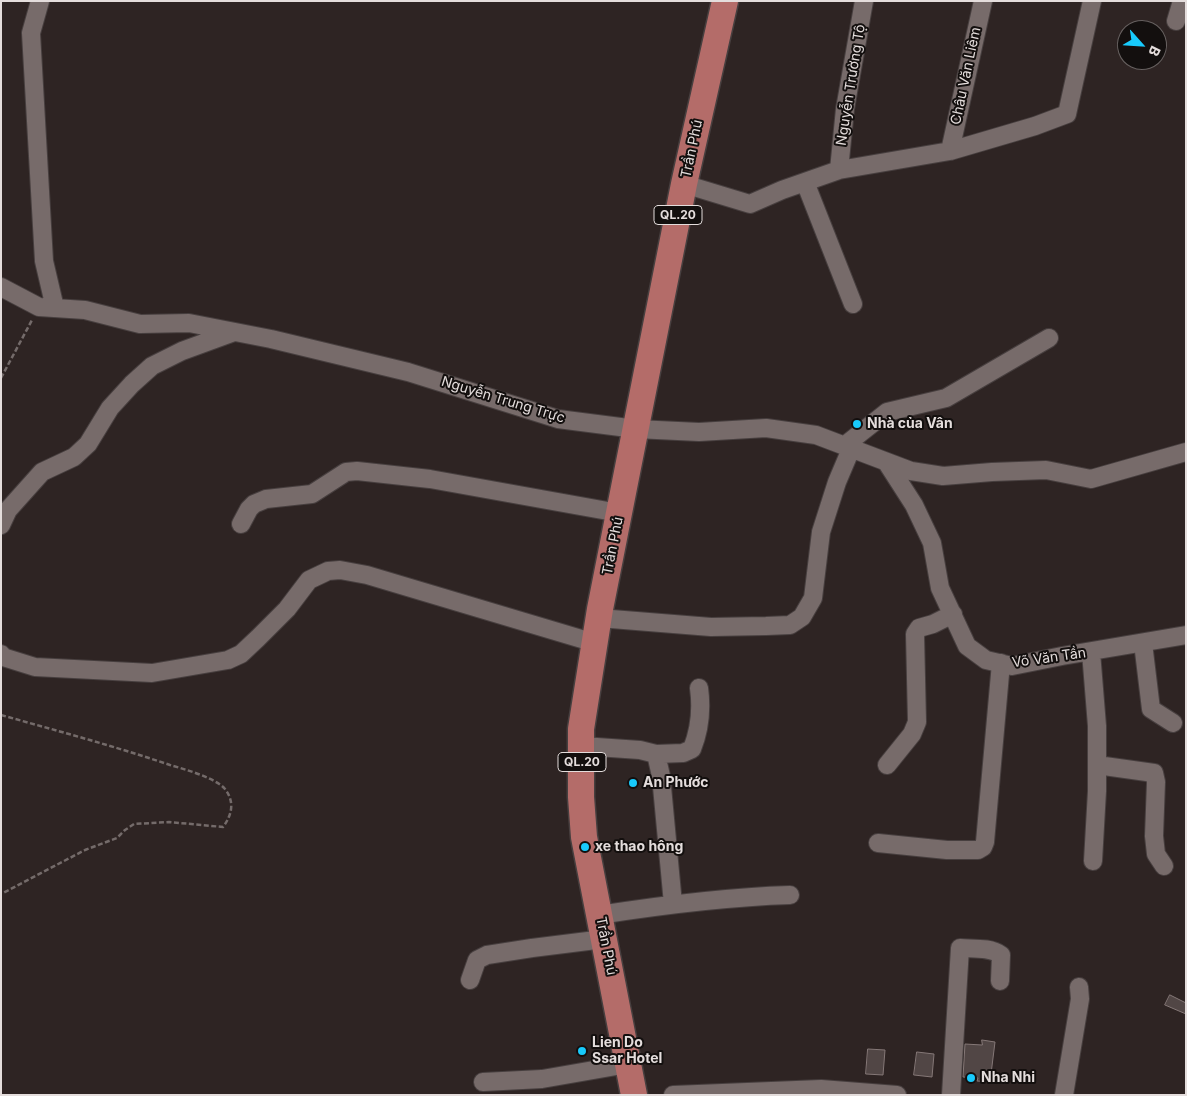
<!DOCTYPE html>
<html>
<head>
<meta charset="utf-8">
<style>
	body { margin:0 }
	#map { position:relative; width:1187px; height:1096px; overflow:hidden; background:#2e2423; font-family:Inter,sans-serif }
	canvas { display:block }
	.frame { position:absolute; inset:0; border:2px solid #e4dddc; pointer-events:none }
	.north { position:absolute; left:1117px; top:20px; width:50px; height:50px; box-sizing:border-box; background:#130f0e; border:1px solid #676160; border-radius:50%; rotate:116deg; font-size:14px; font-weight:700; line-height:20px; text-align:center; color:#e4dddc }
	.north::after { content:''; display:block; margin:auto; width:18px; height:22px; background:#18cafc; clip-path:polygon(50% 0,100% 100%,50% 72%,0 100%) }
</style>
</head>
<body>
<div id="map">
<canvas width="1187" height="1096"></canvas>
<div class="frame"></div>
<div class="north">B</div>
</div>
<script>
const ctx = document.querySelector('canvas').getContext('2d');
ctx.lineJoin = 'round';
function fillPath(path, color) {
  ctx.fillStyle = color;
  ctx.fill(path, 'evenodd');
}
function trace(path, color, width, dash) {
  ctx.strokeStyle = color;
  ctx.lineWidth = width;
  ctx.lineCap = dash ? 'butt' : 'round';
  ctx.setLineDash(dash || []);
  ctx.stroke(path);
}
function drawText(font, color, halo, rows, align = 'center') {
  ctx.font = font + ' Inter,sans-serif';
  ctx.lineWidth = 4;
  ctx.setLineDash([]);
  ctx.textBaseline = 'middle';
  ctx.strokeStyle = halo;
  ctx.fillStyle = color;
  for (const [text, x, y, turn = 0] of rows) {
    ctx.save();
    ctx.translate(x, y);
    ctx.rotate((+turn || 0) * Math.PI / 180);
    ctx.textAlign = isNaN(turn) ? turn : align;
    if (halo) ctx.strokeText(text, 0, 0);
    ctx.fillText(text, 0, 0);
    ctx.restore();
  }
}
const building = new Path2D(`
	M1170,995L1186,1003V1014L1165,1005Z
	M982,1040L995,1042L990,1082L977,1081L978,1078L963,1077L965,1044L982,1045Z
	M868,1049L885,1050L883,1075L866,1074Z
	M917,1052L934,1054L932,1077L914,1075Z`);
fillPath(building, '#514645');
trace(building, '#857877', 1);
const minor = new Path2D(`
	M40,1L31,33L44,261L55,308
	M1176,21L1182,1
	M950,151L983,1
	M839,170L845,109L864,1
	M805,182L853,304
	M684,184L750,204L782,190L839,170L950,151L1035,126L1067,114L1092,1
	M1,287L39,307L85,310L140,324L189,323L271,339L408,372L558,419L636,429L699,432L766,428L816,435L911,471L943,476L992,472L1046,470L1091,479L1186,452
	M844,446L887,412L946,398L1049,338
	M887,463L914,505L932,543L940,588L967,646L986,660L1012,666L1062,656L1186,635
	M241,524L249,509L254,504L266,499L312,494L346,472L357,471L430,479L619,513
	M1,525L8,510L42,472L74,457L88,444L110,408L132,384L152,366L182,351L234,332
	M599,618L711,627L766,626L790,625L802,617L813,598L821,532L837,482L851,449
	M1143,643L1151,709L1173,723
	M1091,652L1097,726V791L1093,861
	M1,654L3,657L35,667L152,673L228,660L241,654L258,638L287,609L309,580L328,571L340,570L367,575L595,643
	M582,746L640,750L656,754L661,776L673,904
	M656,754L683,753L692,749C700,729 702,710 699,688
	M887,765L912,734L917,722L915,634L919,628L933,624L953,614
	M1097,765L1154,773L1156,782L1154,836L1156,854L1164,866
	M878,843L947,850H978L983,847L985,842L1001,663
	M599,915C663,905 726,897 790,895
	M470,980L477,960L487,955L532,948L604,939
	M483,1082L542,1079L628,1064
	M673,1095L821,1089L897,1095
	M951,1095L960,948C973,949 990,947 1001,955L1000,981
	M1064,1095L1080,999L1079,987`);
const highway = new Path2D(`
	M634,1095L584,837L581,797V729L600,609L684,184L725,1`);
trace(minor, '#473f3f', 20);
trace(highway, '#473f3f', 29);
trace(new Path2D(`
	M1,378L32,320
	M1,715C58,731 114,746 170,765C184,769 216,778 225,789C235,802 232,815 223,827L169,822L134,824L125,830L117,838L85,850L3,893`), '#746b6a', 2.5, [5, 2.5]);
trace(minor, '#776b6a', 18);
trace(highway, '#b46c69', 26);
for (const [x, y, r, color] of [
	[857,424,5,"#18cafc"],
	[633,783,5,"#18cafc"],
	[585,847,5,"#18cafc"],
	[582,1051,5,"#18cafc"],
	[971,1078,5,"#18cafc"]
]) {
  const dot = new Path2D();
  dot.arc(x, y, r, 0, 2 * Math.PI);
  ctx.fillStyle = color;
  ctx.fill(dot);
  trace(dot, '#130f0e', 2);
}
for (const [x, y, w] of [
	[678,215,48],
	[582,762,48]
]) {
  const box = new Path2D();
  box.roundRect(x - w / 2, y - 9.5, w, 19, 4);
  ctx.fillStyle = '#130f0e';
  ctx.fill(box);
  trace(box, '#e4dddc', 1);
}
drawText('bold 12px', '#e4dddc', null, [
	["QL.20",678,215],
	["QL.20",582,762]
]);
drawText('14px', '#e4dddc', '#130f0e', [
	["Châu Văn Liêm",966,76,-78],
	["Nguyễn Trường Tộ",851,85,-81],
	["Trần Phú",692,149,-78],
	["Nguyễn Trung Trực",503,400,17],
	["Trần Phú",613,546,-79],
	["Võ Văn Tần",1049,658,-8],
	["Trần Phú",606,946,79]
]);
drawText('bold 14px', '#e4dddc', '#130f0e', [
	["Nhà của Vân",867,424],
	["An Phước",643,783],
	["xe thao hông",595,847],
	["Lien Do",592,1043],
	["Ssar Hotel",592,1059],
	["Nha Nhi",981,1078]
], 'left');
</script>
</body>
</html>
